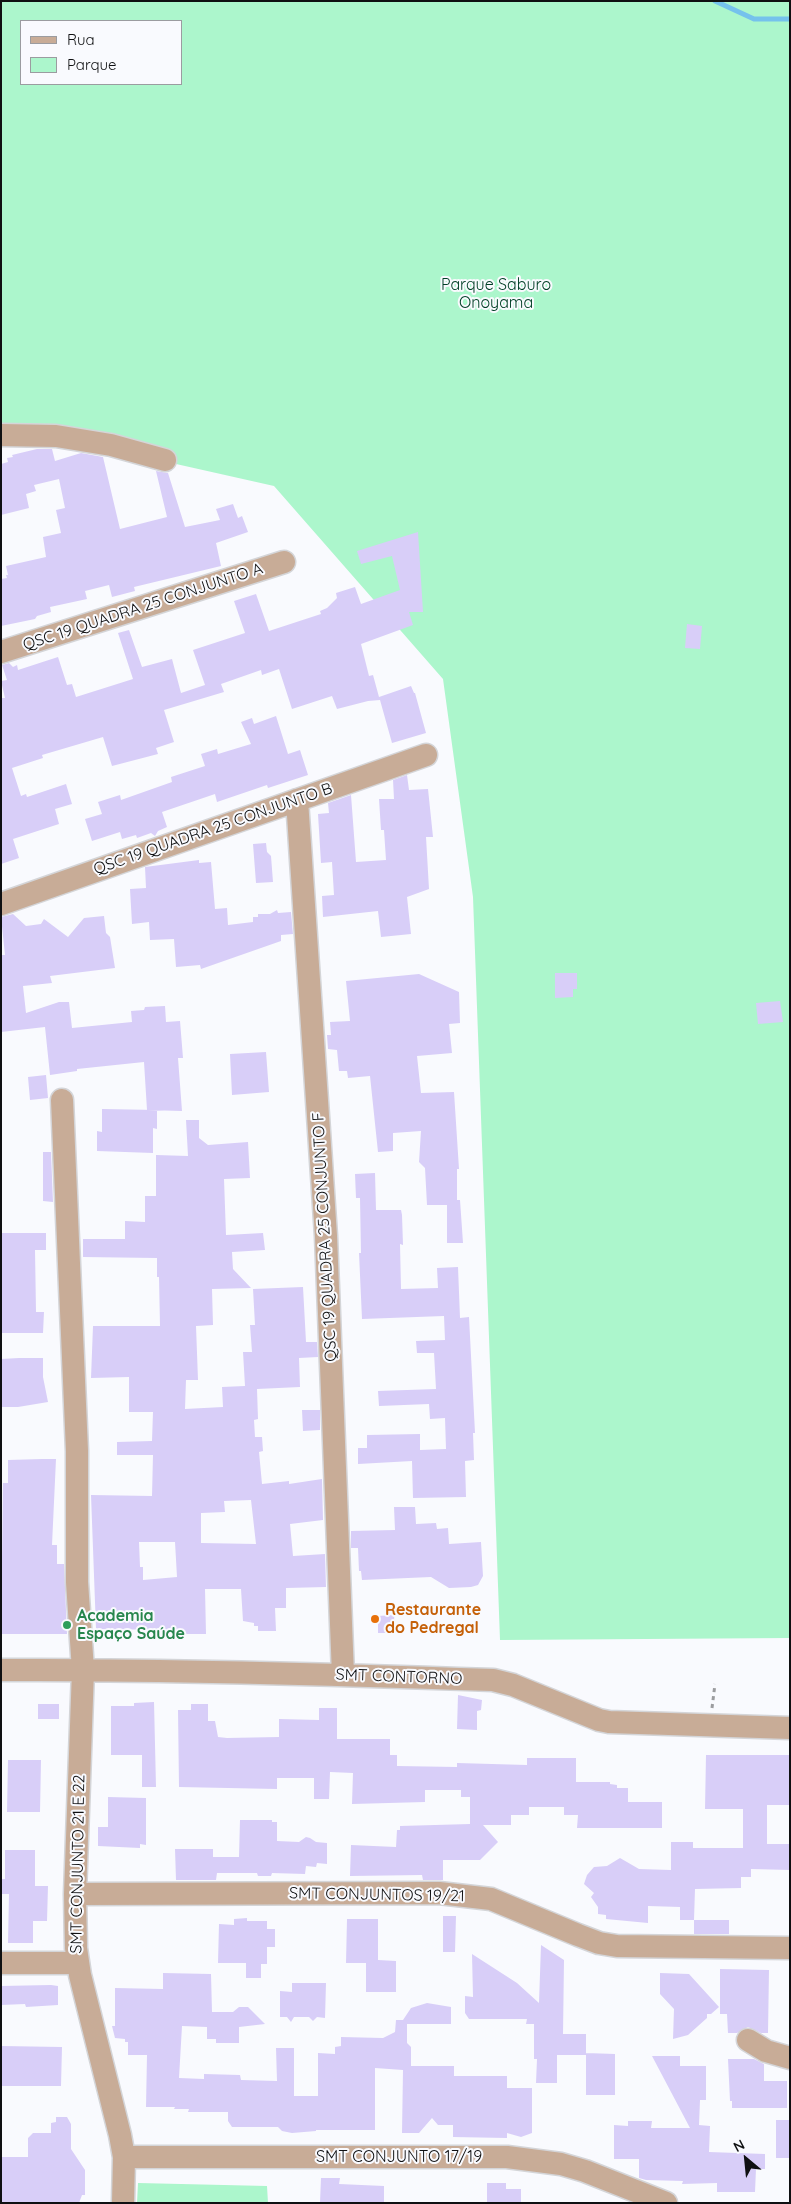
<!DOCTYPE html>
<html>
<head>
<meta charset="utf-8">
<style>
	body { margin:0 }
	#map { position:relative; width:791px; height:2204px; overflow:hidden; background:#f9fafe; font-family:Quicksand,sans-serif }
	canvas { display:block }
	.frame { position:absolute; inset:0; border:2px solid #0f1012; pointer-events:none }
	.legend { position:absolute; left:20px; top:20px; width:162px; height:65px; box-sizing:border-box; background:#f9fafe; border:1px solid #9b9ca0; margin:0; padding:6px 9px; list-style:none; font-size:15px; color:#0f1012 }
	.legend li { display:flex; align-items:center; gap:10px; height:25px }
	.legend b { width:25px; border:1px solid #9b9ca0 }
	.north { position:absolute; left:721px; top:2134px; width:50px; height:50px; -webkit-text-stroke:4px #f9fafe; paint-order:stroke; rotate:332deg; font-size:14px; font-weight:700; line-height:20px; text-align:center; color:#0f1012 }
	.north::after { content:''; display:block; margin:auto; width:18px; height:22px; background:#0f1012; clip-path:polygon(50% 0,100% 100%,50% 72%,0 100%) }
</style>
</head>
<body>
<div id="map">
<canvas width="791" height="2204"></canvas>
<div class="frame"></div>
<ul class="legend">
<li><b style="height:6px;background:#c8ac97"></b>Rua</li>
<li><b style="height:14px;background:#acf6cc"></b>Parque</li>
</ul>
<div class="north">N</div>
</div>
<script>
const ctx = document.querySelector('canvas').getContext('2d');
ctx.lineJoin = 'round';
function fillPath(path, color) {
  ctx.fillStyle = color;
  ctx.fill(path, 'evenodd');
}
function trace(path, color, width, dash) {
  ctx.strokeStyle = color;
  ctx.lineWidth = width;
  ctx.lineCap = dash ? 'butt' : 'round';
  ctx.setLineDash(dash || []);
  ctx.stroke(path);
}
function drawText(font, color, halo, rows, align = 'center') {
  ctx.font = font + ' Quicksand,sans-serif';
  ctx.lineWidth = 4;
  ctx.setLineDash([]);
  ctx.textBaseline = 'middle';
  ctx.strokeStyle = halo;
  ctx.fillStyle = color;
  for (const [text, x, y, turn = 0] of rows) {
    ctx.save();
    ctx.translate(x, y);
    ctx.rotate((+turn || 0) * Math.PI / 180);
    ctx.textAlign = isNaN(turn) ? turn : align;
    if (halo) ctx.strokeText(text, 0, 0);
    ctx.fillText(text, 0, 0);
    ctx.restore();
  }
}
fillPath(new Path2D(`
	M1,1H790V1638L500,1640L473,897L443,679L274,486L7,426L1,427ZM21,21H181V84H21Z
	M138,2183L267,2186L268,2203H137Z`), '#acf6cc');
trace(new Path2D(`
	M715,1L754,19H790`), '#75c2ec', 5);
fillPath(new Path2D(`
	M37,449H52L55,461L81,453L103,457L120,529L167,517L156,471L168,473L185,527L220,520L216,509L233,504L238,518L242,516L248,532L216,543L221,566L134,587L135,591L112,597L109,585L85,591L87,599L50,607L51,612L37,616L35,619L1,626V579L7,578L6,575H8L6,566L46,557L43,537L61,533L56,510L65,508L59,479L34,485L36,491L26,494L29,508L1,515V464L8,462L7,458L13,457L12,455Z
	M418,532L423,612H409L413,625L361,644L369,676L373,675L379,697L411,686L414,693H415L426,733L392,743L380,700L368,701L337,709L332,696L292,709L279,669L262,675L261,670L221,684L224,692L164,710L174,742L156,748L158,754L112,766L103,737L42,755L43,758L12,768L21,796L26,794L27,797L66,784L72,804L55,809L59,824L13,839L19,858L1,864V698H5L1,681L7,680L2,665L9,663L13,667L17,665L18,670L58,657L67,685L72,684L76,697L133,679L118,633L129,630L142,667L172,659L181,693L205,685L193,650L245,633L234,601L256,594L269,631L321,614L320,611L327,608L337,598L336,593L355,587L361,604L400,590L392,556L361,564L357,551Z
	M687,624L702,626L700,649L685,648Z
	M276,716L288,754L300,750L308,775L268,788L267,785L217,802L215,794L162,812L167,827L158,831L155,836L151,833L137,838L136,835L122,839L120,832L92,841L85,819L102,814L98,802L120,795L121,800L172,782L171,777L205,766L201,754L217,749L218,754L251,744L241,722L252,718L254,724Z
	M407,775L409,790L428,789L433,837H426L429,889L407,897L411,934L381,937L378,911L323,917L322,896L334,895L332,862L321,863L318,814L329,813L328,803L351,795L356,862L386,860L384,830H381L379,799H394L393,780Z
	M266,843L267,852L271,856L273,882L256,883L253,844Z
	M199,860V863L211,862L215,909L227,908L228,925L253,922V917H258V914H270L277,910L278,913L291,912L293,934L281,935V941L201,969L200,965L176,967L174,939L150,940L149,922L132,924L130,889L146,888L145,867Z
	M13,914L26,926L41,924L44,919L68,937L84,918L104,916L106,933L110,937L115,968L50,976L52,983L23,986L26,1013L59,1002H69L72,1028L132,1022L131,1011L144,1010L145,1007L165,1006L166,1022L180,1021L183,1058H178L182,1111L147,1110L144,1062L77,1069V1071L50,1075L45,1027L1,1032V955H5L1,917Z
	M555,973H577V989H573V997L555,998Z
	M419,974L459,992L460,1023L449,1024L452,1053L417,1056L421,1093L454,1092L459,1169H457V1200H460L463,1243H447V1205H427L425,1168L419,1162L421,1131L393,1133V1151L378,1152L370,1076L348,1078L347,1071H339L337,1050L328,1049L327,1035H331L330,1022L350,1021L346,981Z
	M780,1001L783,1022L758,1024L756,1003Z
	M266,1052L269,1092L232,1095L230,1054Z
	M46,1075L48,1098L30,1100L28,1077Z
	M102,1109L157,1110V1129L153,1128V1153L97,1151V1131L102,1132Z
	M186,1120H199V1138L208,1145L248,1142L250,1178L224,1179L226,1235L263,1233L265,1250L232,1252L233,1269L251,1288L212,1289L213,1325L196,1326L198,1380H186L185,1409L223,1407L222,1387L245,1386L243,1352H252L250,1325H255L253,1289L303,1287L306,1342H317L318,1357L299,1358L300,1387L257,1389L258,1419L254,1420L255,1437H262L263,1451L259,1452L262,1484L289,1481V1484L322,1479L323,1520L290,1524L293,1556L325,1554L326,1587L286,1588V1608H275L276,1631H258V1626H254V1623L243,1621L241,1589H205L206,1634H178L179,1630L96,1629L91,1495L152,1496L153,1455H117V1442L152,1441L153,1412H129V1377L91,1378L93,1326H160L159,1277H157V1258L83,1257V1239H125V1221L145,1222V1196H156V1155L188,1156ZM251,1500L256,1544L201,1543V1513L225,1512L224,1501ZM139,1542H175L177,1577L143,1580V1567H140Z
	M43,1152H51L53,1202L43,1201Z
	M375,1173L376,1210H401L402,1215L403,1245L400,1244L401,1289L438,1288L437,1268L458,1267L460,1318L469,1317L475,1433H473L474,1460L465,1461L466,1497L413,1498L412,1461L358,1464V1448H367V1435L420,1434V1450L446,1449L445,1418L430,1419L429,1404L379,1406L378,1391L436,1389L434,1353H417L416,1341L445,1340L444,1316L362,1319L359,1253H361L360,1198H356L355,1174Z
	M1,1233H46V1250H35L36,1312H44L43,1333H1Z
	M19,1358H43V1377L48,1402L18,1407H1V1359Z
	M302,1410H320V1430L303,1431Z
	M42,1459H56L52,1545H57V1564H64L67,1634H1L3,1483H8V1460Z
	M394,1507H415L416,1524L436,1523L437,1529L448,1528L449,1544L481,1542L483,1576L478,1585L471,1587L449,1588L431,1577L362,1580L361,1571H359L358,1548H351V1531L395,1530Z
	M394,1615L395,1633H378V1616Z
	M458,1695L482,1700L481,1710L477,1711V1730L457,1729Z
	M154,1702L156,1787H142V1755H111V1706H134V1703Z
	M38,1704H59V1719H38Z
	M191,1704H208V1721H215L218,1737L227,1738L279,1737V1719L319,1720V1708H337V1739H390V1755H397V1766L457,1767V1763L527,1765V1758H576V1782H610V1784L617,1785V1788H628V1802H662V1828H577L578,1815H564V1807H529V1815H511V1825H483L498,1842L480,1860H443V1880H423L422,1875L350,1876L351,1845L396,1847L397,1830H400V1826L470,1824V1797H461V1790H425V1802L352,1804L353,1773L330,1772L329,1799H314V1778H277V1789L179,1787L178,1710H191Z
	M706,1755H790V1805H767V1844H790V1870L751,1869V1877H741V1888L695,1889L694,1920H680V1907L648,1906V1923L606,1919V1915L598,1914V1907L591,1897L594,1893L584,1884L587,1875L594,1867L607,1866L620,1858L639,1869L671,1870V1842H693V1848H743V1809H705Z
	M8,1760H41L40,1812H7Z
	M108,1797L146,1798V1845L140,1844V1848L98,1846V1827H108Z
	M240,1820H272V1822H277V1841L299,1842L306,1837L310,1838L316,1842L327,1843V1864L317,1863L316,1867L306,1866L305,1874L272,1873L271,1876H258L257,1873H217L216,1880H176L175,1849H213V1857H239Z
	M5,1850H35V1886H48L47,1921H33V1943H8L9,1894H1V1879H5Z
	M443,1916H456L455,1952H443Z
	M247,1918V1921H267V1929H275V1947H267V1964H261V1978H246V1963H218L219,1924L234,1925V1919Z
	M347,1919H378V1960L396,1961V1992H366V1963H346Z
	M694,1920H729V1934H694Z
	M541,1945L564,1960L563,2034H586V2055H557V2083H536L537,2059H534V2024H526L527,2019H469L465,2013V1996L473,1997L472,1954L517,1983L539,2003Z
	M720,1969L769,1970L768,2033H761L748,2027L737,2033H728L727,2014H720Z
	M163,1973L211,1974L212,2012H233L239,2007H248L265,2024L239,2027V2043H216V2039H207V2027L182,2026L179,2078L204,2079V2074L240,2075L241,2080L277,2081L276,2048H294V2096H318V2053L335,2054V2047L341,2046V2037L383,2038L395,2032L396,2020H403L411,2008L427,2003L451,2007V2024H407V2043L411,2047V2066H454V2076H507V2088H532V2133L521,2137L507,2133V2138L453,2137V2125H438L432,2118L419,2133H402L403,2070L375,2068V2130H316V2131L292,2133L282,2131L278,2127H232L228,2121V2112H188L189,2109H174L175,2107H146L147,2055H128V2042H125V2039L115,2038L112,2026H115V1988L163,1989Z
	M660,1973L689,1974L719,2007L711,2014H707V2018L688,2035L673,2039L674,2009L660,1994Z
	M292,1983H326L325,2018L317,2017L313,2021L309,2017H294L291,2022L287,2017H280V1991L292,1992Z
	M51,1985L58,1986V2005L26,2007L25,2004L1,2005V1986Z
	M1,2046L62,2047L61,2086H1Z
	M586,2053L615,2054V2095H586Z
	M652,2056H680V2066H706V2100H700L699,2125L710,2126L709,2152L765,2154V2169H756L755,2192H717V2183L682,2184L683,2181L646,2180L639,2178V2159H614V2125L628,2126V2121H652L651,2128H690Z
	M728,2059H754L764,2064V2081H787V2108H732V2101H730Z
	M56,2117H67L71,2124V2149L85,2170V2195H82L79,2203H1V2157H28V2138L33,2133H51V2123L56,2122Z
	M776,2120H790V2158H776Z
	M321,2178H340L339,2184L384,2186V2203H320Z
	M487,2183H506V2189H521V2203H487Z`), '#d8cef8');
const minor = new Path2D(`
	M1,435L56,436L111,445L165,460
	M1,652L284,562
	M297,800L326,1236L343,1675
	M1,904L426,755
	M62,1100L77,1451V1582L83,1670L75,1894L76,1948L80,1975L120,2135L124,2157L123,2203
	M1,1670C165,1669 329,1674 493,1680L513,1685L599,1720L609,1722L790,1728
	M75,1894L439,1893L491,1899L578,1935L599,1943L617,1946L790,1948
	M1,1963H77
	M748,2040L766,2051L790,2058
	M124,2157H507L561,2164L585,2171L666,2203`);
trace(minor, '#d4d5d8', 25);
trace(new Path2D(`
	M712,1708L715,1684`), '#9b9c9f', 3, [4, 4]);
trace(minor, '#c8ac97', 22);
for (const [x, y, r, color] of [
	[375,1619,5,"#e8710a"],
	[67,1625,5,"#2e9e5b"]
]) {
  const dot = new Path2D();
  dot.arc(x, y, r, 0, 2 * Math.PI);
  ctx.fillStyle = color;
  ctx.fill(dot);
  trace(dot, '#f9fafe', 2);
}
drawText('16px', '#004026', '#f9fafe', [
	["Parque Saburo",496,285],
	["Onoyama",496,303]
]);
drawText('16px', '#0f1012', '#f9fafe', [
	["QSC 19 QUADRA 25 CONJUNTO A",143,607,-18],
	["QSC 19 QUADRA 25 CONJUNTO B",213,829,-19],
	["QSC 19 QUADRA 25 CONJUNTO F",325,1237,-93],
	["SMT CONTORNO",399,1677,2],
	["SMT CONJUNTO 21 E 22",78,1864,-89],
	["SMT CONJUNTOS 19/21",377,1895,1],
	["SMT CONJUNTO 17/19",399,2157]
]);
drawText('bold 16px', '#c56008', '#f9fafe', [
	["Restaurante",385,1610],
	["do Pedregal",385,1628]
], 'left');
drawText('bold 16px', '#27864d', '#f9fafe', [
	["Academia",77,1616],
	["Espaço Saúde",77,1634]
], 'left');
</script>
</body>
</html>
